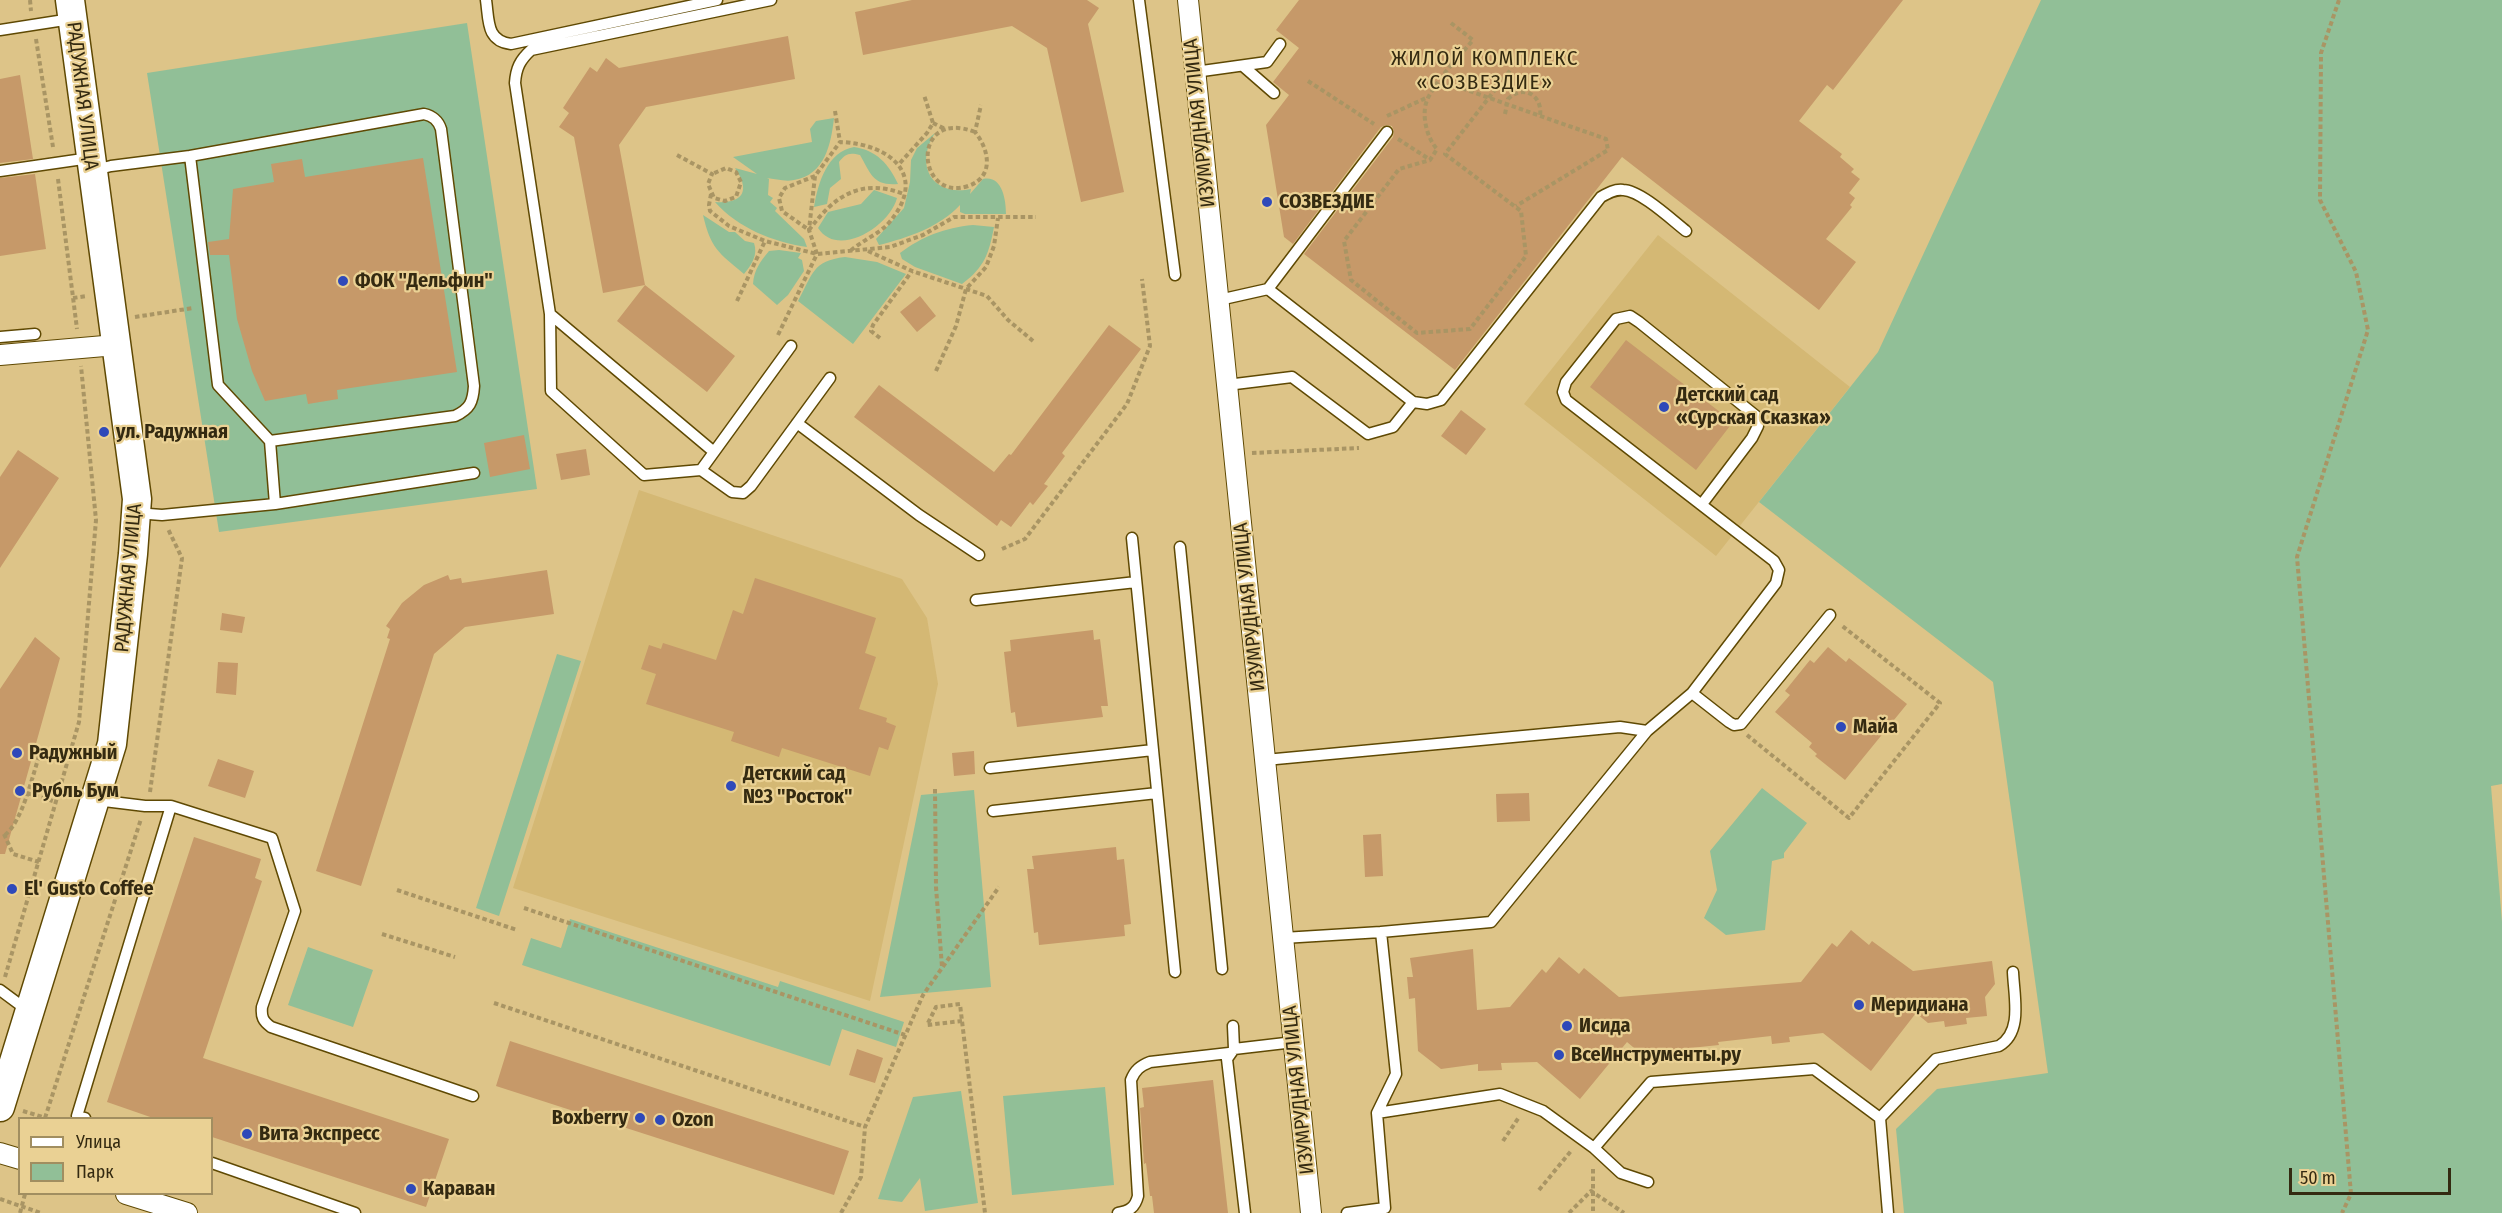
<!DOCTYPE html>
<html>
<head>
<meta charset="utf-8">
<style>
	body { margin:0 }
	#map { position:relative; width:2502px; height:1213px; overflow:hidden; background:#ddc488; font-family:"Fira Sans Condensed",sans-serif }
	canvas { display:block }
	.legend { position:absolute; left:18px; top:1117px; width:195px; height:78px; box-sizing:border-box; background:#ead194; border:2px solid #a18e60; margin:0; padding:8px 10px; list-style:none; font-size:18px; color:#342a11 }
	.legend li { display:flex; align-items:center; gap:12px; height:30px }
	.legend b { width:30px; border:2px solid #a18e60 }
	.scale { position:absolute; left:2289px; top:1168px; width:162px; height:27px; box-sizing:border-box; border:3px solid #342a11; border-top:0; padding-left:8px; font-size:18px; line-height:21px; white-space:nowrap; color:#342a11; -webkit-text-stroke:4px #ead194; paint-order:stroke }
</style>
</head>
<body>
<div id="map">
<canvas width="2502" height="1213"></canvas>
<ul class="legend">
<li><b style="height:8px;background:#fff"></b>Улица</li>
<li><b style="height:16px;background:#91bf97"></b>Парк</li>
</ul>
<div class="scale">50 m</div>
</div>
<script>
const ctx = document.querySelector('canvas').getContext('2d');
ctx.lineJoin = 'round';
function fillPath(path, color) {
  ctx.fillStyle = color;
  ctx.fill(path, 'evenodd');
}
function trace(path, color, width, dash) {
  ctx.strokeStyle = color;
  ctx.lineWidth = width;
  ctx.lineCap = dash ? 'butt' : 'round';
  ctx.setLineDash(dash || []);
  ctx.stroke(path);
}
function drawText(font, color, halo, rows, align = 'center') {
  ctx.font = font + ' "Fira Sans Condensed",sans-serif';
  ctx.lineWidth = 4.5;
  ctx.setLineDash([]);
  ctx.textBaseline = 'middle';
  ctx.strokeStyle = halo;
  ctx.fillStyle = color;
  for (const [text, x, y, turn = 0] of rows) {
    ctx.save();
    ctx.translate(x, y);
    ctx.rotate((+turn || 0) * Math.PI / 180);
    ctx.textAlign = isNaN(turn) ? turn : align;
    if (halo) ctx.strokeText(text, 0, 0);
    ctx.fillText(text, 0, 0);
    ctx.restore();
  }
}
fillPath(new Path2D(`
	M1658,235L1850,387L1716,556L1524,404Z
	M639,490L902,579L927,618L938,684L870,1001L513,888Z`), '#d4b874');
fillPath(new Path2D(`
	M2041,0H2502V784L2491,786L2502,922V1213H1904L1896,1129L1937,1089L2048,1073L1993,682L1759,502L1878,352Z
	M467,23L537,489L219,532L147,73Z
	M834,118C831,144 825,175 794,180C786,182 775,179 767,178L769,179L768,195L773,198L770,202L777,208L775,211L804,239L807,247C773,242 738,228 715,202C743,204 751,191 735,168L757,174L733,157L812,142L810,129L816,121Z
	M935,133C914,165 932,197 971,189L970,194L983,179C1002,175 1006,199 1006,214H965L960,212V205C940,227 907,238 879,245L876,239L904,208L910,182L911,160L917,148Z
	M854,147C876,150 889,164 898,184C873,186 871,174 860,155C849,152 845,154 839,162L841,179L830,188L827,204L814,207C818,183 827,152 854,147Z
	M874,190L897,198C890,226 838,259 818,228L828,212L861,204Z
	M703,215L729,232H735L745,241L754,243C758,255 752,264 744,274C718,252 711,249 703,215Z
	M973,225L994,227C989,253 985,267 962,284L915,267L902,259L900,253C923,236 944,228 973,225Z
	M779,250L801,253L798,258L802,260L804,271L788,295L777,305L753,284C754,270 760,262 769,251Z
	M845,257L877,262L906,274L853,344L798,301C813,274 812,261 845,257Z
	M557,654L581,661L499,916L476,908Z
	M1762,788L1807,823L1784,853V858L1772,861L1765,930L1726,935L1704,918L1717,890L1710,851Z
	M974,790L991,987L880,997L921,795Z
	M570,919L778,987L780,981L904,1022L896,1047L842,1029L830,1066L522,965L531,938L561,948Z
	M308,947L373,970L353,1027L288,1005Z
	M1105,1087L1114,1185L1012,1195L1003,1096Z
	M961,1091L978,1203L925,1211L920,1178L902,1202L878,1199L913,1097Z`), '#91bf97');
fillPath(new Path2D(`
	M912,0H1087L1099,8L1088,24L1124,192L1081,202L1047,48L1012,26L863,55L855,12Z
	M1299,0H1903L1833,90L1827,85L1799,121L1842,154L1840,157L1854,169L1851,172L1860,179L1849,193L1855,198L1850,205L1852,207L1826,239L1856,262L1819,310L1622,157L1455,370L1304,254L1393,137L1394,132L1392,126L1387,125L1381,127L1293,244L1284,237L1266,125L1289,95L1273,82L1299,48L1276,30Z
	M788,36L795,79L646,107L619,145L645,285L603,293L574,137L559,127L569,113L563,108L590,67L597,72L606,58L619,68Z
	M20,75L33,159L0,163V79Z
	M423,158L457,372L337,390L338,399L308,404L306,394L265,401L252,371L237,319L229,255H210L208,242L229,239L233,189L274,182L271,164L302,159L305,177Z
	M35,174L46,249L0,256V178Z
	M645,285L735,356L707,392L617,321Z
	M920,296L936,316L917,332L900,312Z
	M1109,325L1141,349L1062,453L1065,456L1044,484L1048,486L1033,505L1030,502L1011,527L1001,520L997,526L854,417L879,385L994,472L1009,454L1011,455Z
	M1626,340L1733,422L1696,470L1590,387Z
	M1461,410L1486,429L1466,455L1441,436Z
	M524,435L530,469L490,477L484,443Z
	M586,449L590,475L561,480L556,454Z
	M18,450L59,478L0,568V477Z
	M547,570L554,614L465,627L434,654L361,886L316,871L390,639L387,638L390,629L386,626L402,603L424,585L448,575L450,580L461,578L462,583Z
	M755,578L876,618L865,653L876,657L859,709L887,718L886,722L896,726L888,750L879,747L870,776L782,748L779,757L731,741L734,732L646,704L656,674L641,669L649,645L661,649L663,643L716,660L733,610L743,614Z
	M222,613L245,617L242,633L220,630Z
	M1093,630L1094,640L1100,639L1108,706H1101L1103,717L1017,727L1015,712L1011,713L1004,652L1011,651L1010,640Z
	M35,637L60,658L5,854H0V689Z
	M1828,647L1846,662L1849,658L1907,704L1845,780L1815,756L1817,754L1809,747L1812,743L1775,712L1790,695L1785,691L1810,660L1814,663Z
	M218,662L238,663L236,695L216,693Z
	M974,751L975,774L954,776L952,753Z
	M218,759L254,771L245,798L208,786Z
	M1529,793L1530,821L1497,822L1496,794Z
	M1381,834L1383,876L1365,877L1363,835Z
	M194,837L261,859L255,878L262,881L203,1058L449,1139L426,1207L212,1137V1119H156L107,1102Z
	M1116,847L1117,860L1124,859L1131,924L1124,925L1125,936L1039,945L1038,932L1034,933L1027,869H1034L1032,856Z
	M1851,930L1869,945L1872,941L1913,971L1992,961L1995,984L1985,997L1987,1016L1966,1018L1967,1024L1945,1027L1944,1021L1928,1023L1916,1013L1871,1071L1823,1033L1789,1037L1790,1042L1772,1044L1771,1036L1718,1042L1719,1045L1681,1049V1055H1657V1050L1640,1053L1627,1042L1580,1099L1537,1062L1501,1063L1502,1070L1478,1071V1064L1441,1069L1418,1051L1415,998L1409,999L1407,977H1413L1410,958L1473,949L1477,1010L1510,1007L1542,969L1546,973L1559,957L1579,974L1584,968L1619,997L1801,982L1832,943L1837,947Z
	M510,1041L849,1151L834,1195L496,1086Z
	M857,1049L883,1058L875,1083L849,1075Z
	M1213,1080L1228,1213H1154L1152,1196H1150L1146,1163L1144,1164L1140,1108L1144,1107L1142,1088Z`), '#c69969');
const lane = new Path2D(`
	M486,0C489,20 486,41 511,44L717,0
	M1139,0L1175,275
	M0,30L71,19
	M1243,66L1274,93
	M1195,72L1267,62L1280,44
	M190,156L424,114C433,116 438,120 441,129L474,386C473,402 470,409 455,416L270,441
	M95,170L111,166L190,156L218,385L270,441L275,504
	M0,171L90,158
	M1219,300L1268,289L1387,132
	M550,314L714,452
	M0,337L35,334
	M791,346L701,470L732,492L743,493L751,486L830,378
	M1227,385L1292,377L1368,434L1393,427L1413,402L1268,289
	M1413,402L1427,404L1441,400L1601,197C1608,193 1615,189 1623,190C1640,190 1672,220 1686,231
	M797,423L919,515L979,555
	M701,470L644,475L551,391L550,314L515,83C516,68 520,60 531,50L771,0
	M136,513L162,515L275,504L474,473
	M1132,538L1175,972
	M1180,547L1222,969
	M976,600L1136,582
	M1692,693L1729,722L1734,725L1741,724L1830,615
	M1265,760L1620,727L1647,731L1692,693L1776,583L1779,570L1774,561L1566,400L1563,392L1566,382L1616,319L1630,316L1639,322L1756,416L1758,426L1752,438L1702,504
	M990,768L1153,750
	M96,800L145,806H171L272,838L295,911L262,1007C261,1017 263,1021 271,1027L473,1096
	M993,811L1157,793
	M1381,932L1396,1074L1377,1113L1500,1094L1543,1111L1594,1148L1651,1082L1814,1069L1880,1118L1888,1213
	M1283,938L1381,932L1491,922L1647,731
	M0,990L27,1010
	M1233,1026L1234,1049
	M85,1118L77,1116L171,806
	M1880,1118L1936,1059L1999,1046C2023,1032 2014,997 2013,972
	M1594,1148L1621,1173L1648,1182
	M212,1163L355,1213
	M1118,1213C1129,1211 1135,1208 1138,1196L1131,1080C1135,1070 1140,1066 1150,1062L1229,1053
	M1245,1213L1227,1059L1234,1049L1294,1042
	M1347,1213L1385,1208L1377,1113`);
const street = new Path2D(`
	M1188,0L1311,1213
	M0,355L116,345
	M0,1153L20,1159
	M126,1194L187,1213`);
const secondary = new Path2D(`
	M0,1107L112,744L133,554L137,499L70,0`);
trace(lane, '#5f4903', 13);
trace(street, '#5f4903', 22);
trace(secondary, '#5f4903', 31);
trace(new Path2D(`
	M30,0L31,11
	M2339,0L2321,53L2320,200L2356,272L2368,330L2297,557L2351,1194L2342,1213
	M1451,23L1473,40C1458,58 1440,76 1429,96C1420,111 1426,137 1437,149L1430,160L1399,169L1344,241L1351,280L1417,333L1470,329L1526,256L1521,211L1445,154L1512,68
	M36,39L53,147
	M1308,81L1374,124
	M1441,81L1606,139L1608,150L1516,206
	M835,111L840,142
	M1505,114L1508,99C1523,84 1543,95 1540,116
	M1387,116L1426,98
	M933,123L945,129
	M975,132C910,107 916,203 968,186C995,177 989,149 975,132L981,105
	M1398,139L1429,159
	M677,155L712,174L708,184L714,198L725,201L736,197L741,182L736,172L726,168L712,174
	M900,163L927,133L933,123L924,95
	M815,176L785,188L779,198L782,211L809,230C835,195 861,178 904,194
	M58,179L77,329
	M711,194L709,205L710,211L729,226L765,241L817,254L890,247L923,235L954,217H1036
	M868,251L912,271L987,296L1008,320L1033,341
	M73,298L87,296
	M737,301L765,241
	M135,317L193,308
	M778,335L817,254L809,230L815,176L840,142C892,144 930,177 887,225C878,234 860,242 849,252
	M880,338L871,331L873,325L912,271
	M936,371L956,326L966,289L986,267L994,246L998,218
	M1252,453L1359,448
	M1002,549L1025,539L1127,404L1150,346L1142,279
	M1747,735L1849,818L1940,703L1841,625
	M935,789L936,887L942,967
	M150,792L182,558L168,529
	M27,793L56,802
	M4,834L13,854L39,862
	M5,835C23,820 32,777 40,753L68,762
	M397,890L517,930
	M524,908L905,1035
	M382,934L455,957
	M5,977L79,722L96,520L81,366
	M494,1003L865,1127
	M962,1021L927,1025L936,1007L960,1004L962,1021L985,1213
	M23,1111L46,1118
	M45,1118L141,819
	M1503,1141L1519,1117
	M1593,1169V1213
	M1539,1190L1571,1151
	M0,1199L41,1213
	M20,1213L25,1194
	M841,1213L861,1177L865,1127L923,995L999,887
	M1569,1213L1591,1191L1624,1213`), '#a99564', 4, [4.5, 3]);
trace(lane, '#fff', 10);
trace(street, '#fff', 20);
trace(secondary, '#fff', 28);
for (const [x, y, r, color] of [
	[1267,202,6,"#2f49b9"],
	[343,281,6,"#2f49b9"],
	[1664,407,6,"#2f49b9"],
	[104,432,6,"#2f49b9"],
	[1841,727,6,"#2f49b9"],
	[17,753,6,"#2f49b9"],
	[731,786,6,"#2f49b9"],
	[20,791,6,"#2f49b9"],
	[12,889,6,"#2f49b9"],
	[1859,1005,6,"#2f49b9"],
	[1567,1026,6,"#2f49b9"],
	[1559,1055,6,"#2f49b9"],
	[640,1118,6,"#2f49b9"],
	[660,1120,6,"#2f49b9"],
	[247,1134,6,"#2f49b9"],
	[411,1189,6,"#2f49b9"]
]) {
  const dot = new Path2D();
  dot.arc(x, y, r, 0, 2 * Math.PI);
  ctx.fillStyle = color;
  ctx.fill(dot);
  trace(dot, '#ead194', 2);
}
drawText('20px', '#342a11', '#ead194', [
	["РАДУЖНАЯ УЛИЦА",82,96,83],
	["ИЗУМРУДНАЯ УЛИЦА",1200,123,-96],
	["РАДУЖНАЯ УЛИЦА",129,578,-85],
	["ИЗУМРУДНАЯ УЛИЦА",1250,607,-96],
	["ИЗУМРУДНАЯ УЛИЦА",1299,1090,-96]
]);
drawText('bold 20px', '#342a11', '#ead194', [
	["СОЗВЕЗДИЕ",1279,202],
	["ФОК \"Дельфин\"",355,281],
	["Детский сад",1676,395],
	["«Сурская Сказка»",1676,418],
	["ул. Радужная",116,432],
	["Майа",1853,727],
	["Радужный",29,753],
	["Детский сад",743,774],
	["№3 \"Росток\"",743,797],
	["Рубль Бум",32,791],
	["El' Gusto Coffee",24,889],
	["Меридиана",1871,1005],
	["Исида",1579,1026],
	["ВсеИнструменты.ру",1571,1055],
	["Boxberry",628,1118,"right"],
	["Ozon",672,1120],
	["Вита Экспресс",259,1134],
	["Караван",423,1189]
], 'left');
ctx.letterSpacing = '1.5px';
drawText('21px', '#342a11', '#ead194', [
	["ЖИЛОЙ КОМПЛЕКС",1485,59],
	["«СОЗВЕЗДИЕ»",1485,83]
]);
ctx.letterSpacing = '0px';
</script>
</body>
</html>
